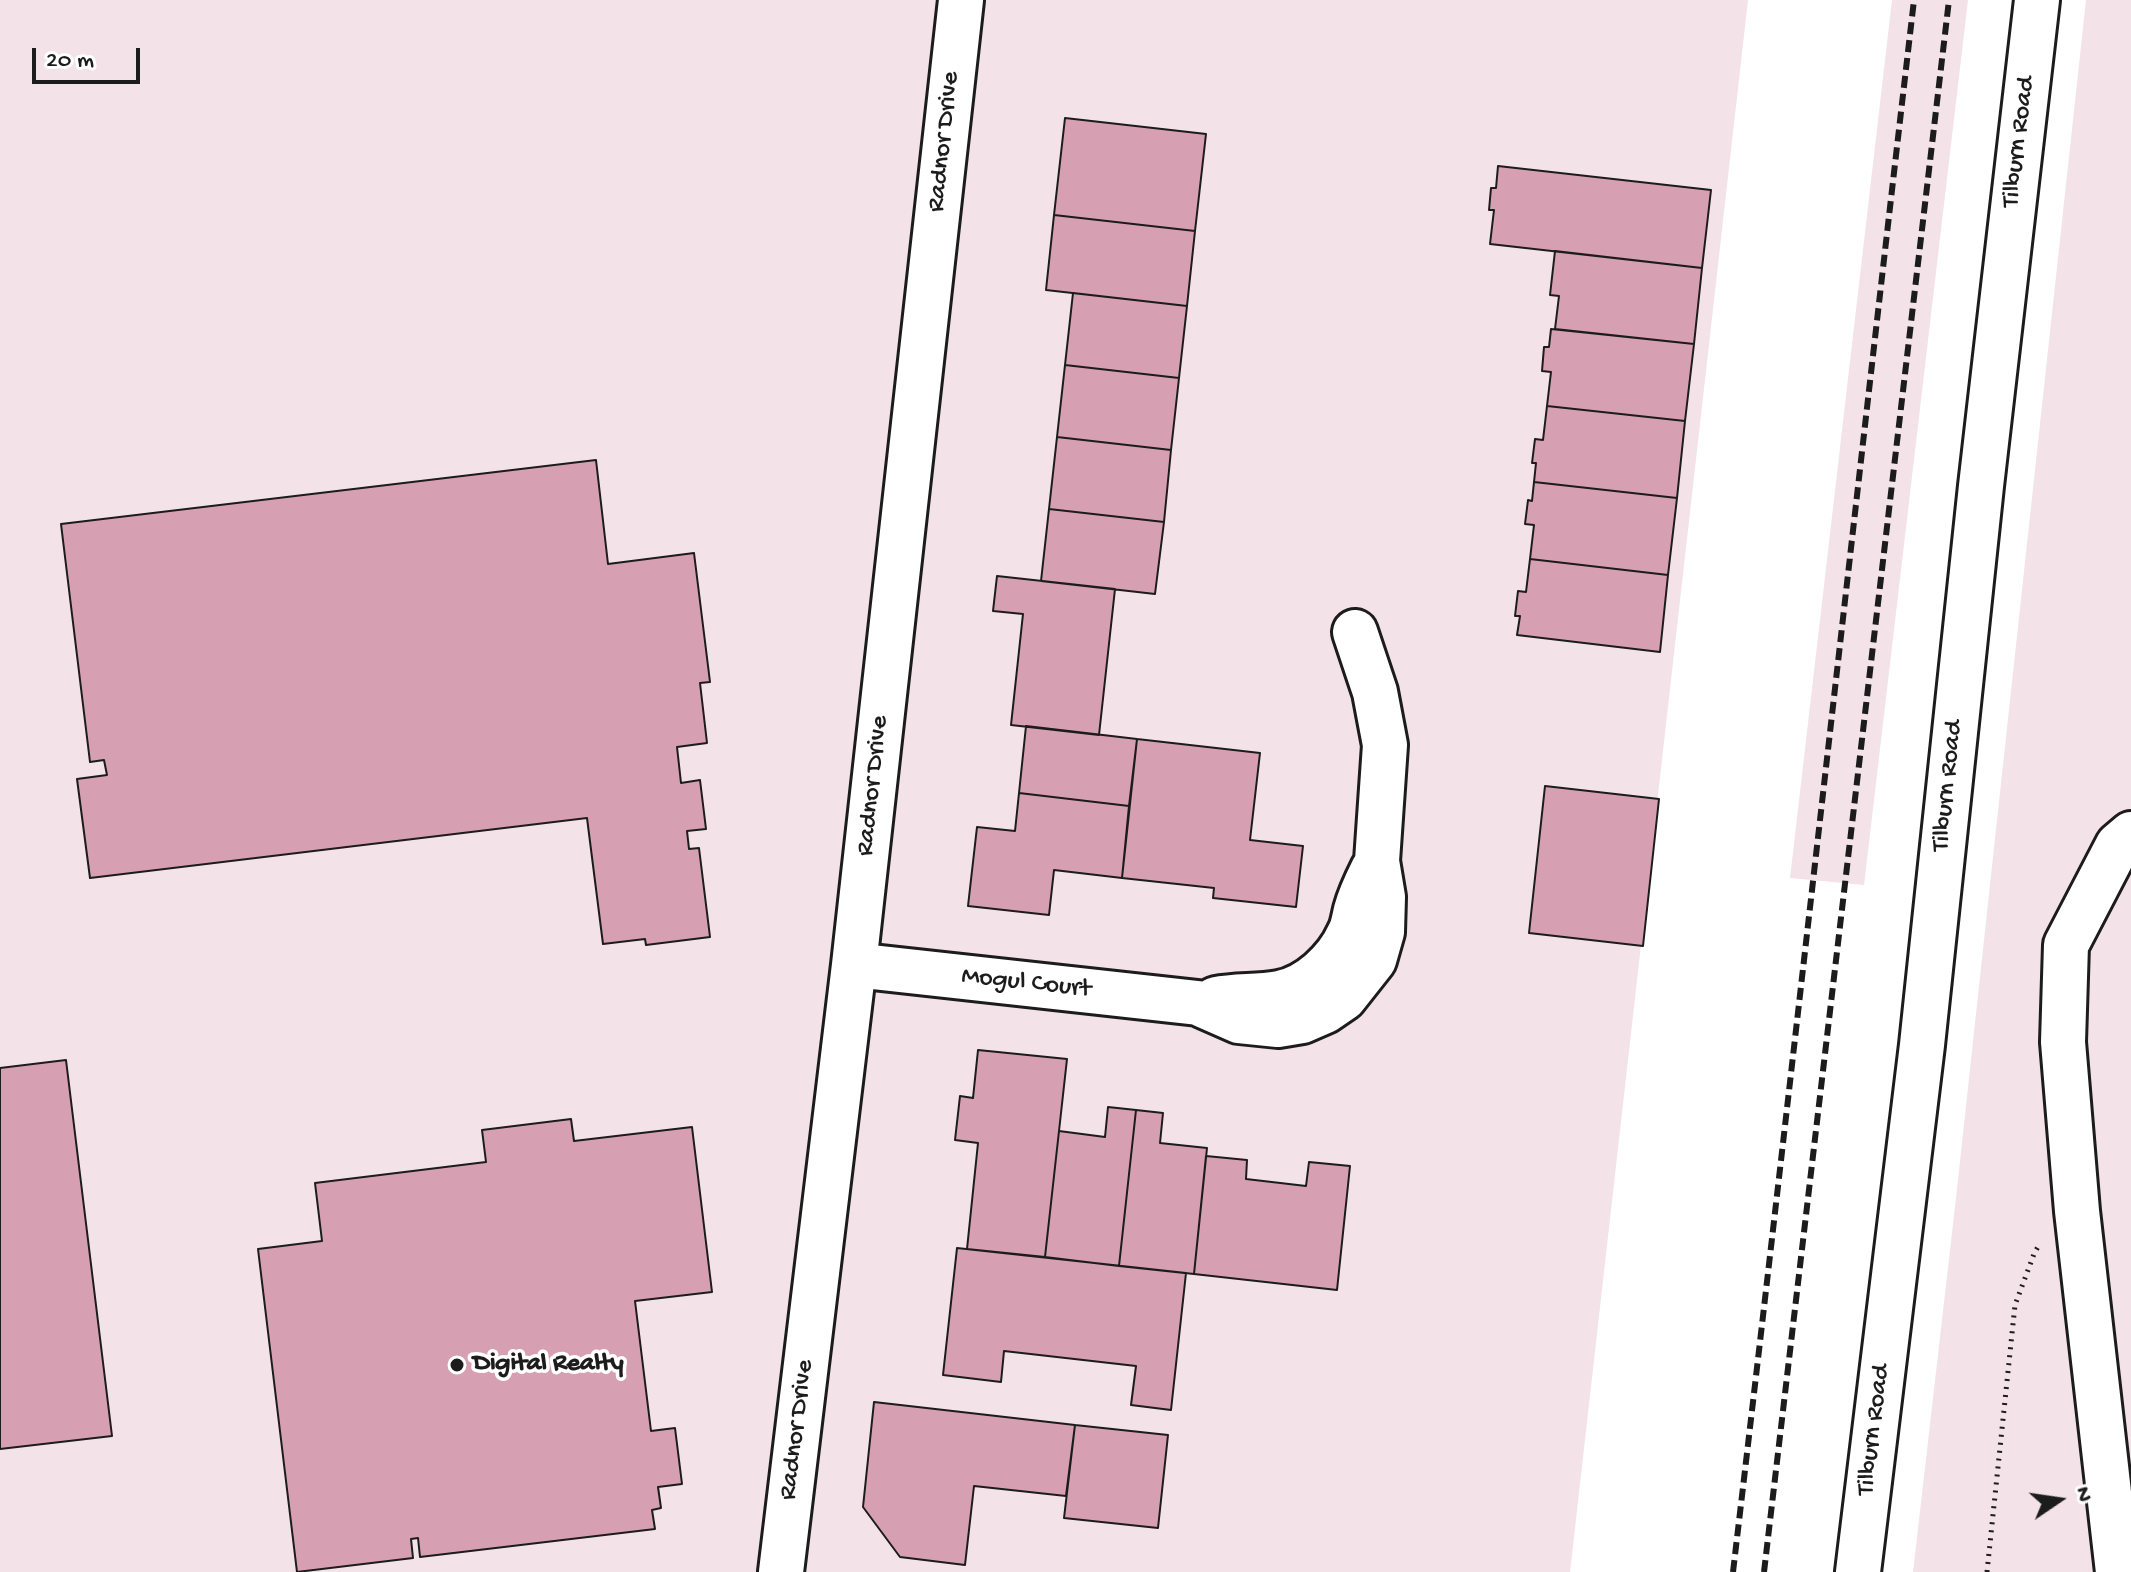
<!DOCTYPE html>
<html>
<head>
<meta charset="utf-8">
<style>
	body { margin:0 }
	#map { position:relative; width:2131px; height:1572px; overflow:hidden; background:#fff; font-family:"Gochi Hand",sans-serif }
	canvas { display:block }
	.north { position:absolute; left:2019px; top:1460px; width:80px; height:80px; -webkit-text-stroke:6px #fff; paint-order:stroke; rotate:77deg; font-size:22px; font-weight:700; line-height:32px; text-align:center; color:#1c1c1c }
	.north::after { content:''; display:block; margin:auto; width:28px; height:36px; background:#1c1c1c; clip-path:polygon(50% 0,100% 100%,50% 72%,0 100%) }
	.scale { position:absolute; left:32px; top:48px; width:108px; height:36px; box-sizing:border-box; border:4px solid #1c1c1c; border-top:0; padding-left:10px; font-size:24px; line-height:28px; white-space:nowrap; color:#1c1c1c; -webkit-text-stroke:6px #fff; paint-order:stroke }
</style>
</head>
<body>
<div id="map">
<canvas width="2131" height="1572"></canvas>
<div class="north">N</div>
<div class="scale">20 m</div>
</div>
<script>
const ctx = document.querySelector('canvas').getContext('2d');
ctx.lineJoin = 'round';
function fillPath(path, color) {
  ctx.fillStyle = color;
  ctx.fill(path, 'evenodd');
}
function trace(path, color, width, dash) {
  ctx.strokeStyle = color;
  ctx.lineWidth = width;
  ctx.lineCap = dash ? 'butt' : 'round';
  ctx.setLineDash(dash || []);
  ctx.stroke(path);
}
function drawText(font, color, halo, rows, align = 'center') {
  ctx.font = font + ' "Gochi Hand",sans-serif';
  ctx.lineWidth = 7;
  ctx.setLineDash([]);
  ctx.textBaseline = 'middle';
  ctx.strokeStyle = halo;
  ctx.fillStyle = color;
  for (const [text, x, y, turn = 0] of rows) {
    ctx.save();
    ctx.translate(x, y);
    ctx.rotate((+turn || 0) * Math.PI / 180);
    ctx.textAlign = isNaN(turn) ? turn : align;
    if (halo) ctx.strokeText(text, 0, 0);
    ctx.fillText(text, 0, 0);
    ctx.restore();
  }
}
fillPath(new Path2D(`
	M0,0H1748L1570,1572H0Z
	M1892,0H1968L1864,885L1790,878Z
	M2086,0H2131V1572H1913L1956,1198Z`), '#f3e2e8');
const building = new Path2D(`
	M1065,118L1206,134L1195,231L1054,215Z
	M1498,166L1711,190L1702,268L1490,244L1494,210H1489L1491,188H1496Z
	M1054,215L1195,231L1187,306L1046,290Z
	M1555,251L1702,268L1694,344L1555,329L1559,296L1550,295Z
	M1073,293L1187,306L1179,378L1065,365Z
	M1551,329L1694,344L1685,421L1547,406L1551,372L1542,371L1544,347H1549Z
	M1065,365L1179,378L1171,450L1057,437Z
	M1547,406L1685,421L1677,498L1534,482L1536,463H1532L1535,439L1543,440Z
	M1057,437L1171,450L1164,522L1049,509Z
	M596,460L608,564L694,553L710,682L700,683L707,743L677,747L681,783L700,780L706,829L687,831L689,849L699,848L710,937L646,945L645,939L603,944L587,818L90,878L77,779L107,775L104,760L90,762L61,524Z
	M1534,482L1677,498L1668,575L1530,559L1534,525L1525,524L1528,500L1532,501Z
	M1049,509L1164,522L1155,594L1041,581Z
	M1530,559L1668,575L1660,652L1517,635L1520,616H1515L1518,591L1526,592Z
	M997,576L1115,589L1099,735L1011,725L1023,614L993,611Z
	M1026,726L1137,739L1129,806L1019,793Z
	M1137,739L1260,753L1250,840L1303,846L1296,907L1213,898L1214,888L1122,878Z
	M1545,786L1659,799L1643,946L1529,933Z
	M1019,793L1129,806L1122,878L1054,870L1049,915L968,906L977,827L1015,831Z
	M978,1050L1067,1059L1045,1257L967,1249L978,1143L955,1140L960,1096L973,1098Z
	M66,1060L112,1436L0,1449V1068Z
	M1108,1107L1136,1110L1119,1266L1045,1257L1059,1131L1105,1137Z
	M1136,1110L1163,1113L1160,1143L1207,1148L1194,1274L1119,1266Z
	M571,1119L574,1141L692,1127L712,1292L635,1301L651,1431L675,1428L682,1484L658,1487L661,1508L652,1510L655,1529L420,1557L418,1538L411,1539L413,1558L297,1572L258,1249L322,1241L315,1183L486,1162L482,1130Z
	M1206,1156L1247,1160L1246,1179L1306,1186L1309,1162L1350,1166L1337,1290L1194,1274Z
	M957,1248L1186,1273L1171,1410L1131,1405L1136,1366L1004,1351L1001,1382L943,1375Z
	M874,1402L1075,1425L1066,1496L974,1486L965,1565L900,1557L863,1507Z
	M1075,1425L1168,1435L1158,1528L1064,1518Z`);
fillPath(building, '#d7a0b2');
trace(building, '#1c1c1c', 2);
const minor = new Path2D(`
	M854,965L1198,1003L1239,1021L1278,1025L1302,1021L1325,1011L1344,998L1374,960L1382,932L1383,897L1377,861L1385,745L1375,692L1355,632
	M1216,999C1237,995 1258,997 1279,993C1308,988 1337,961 1349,934C1353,927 1354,918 1356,910C1360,895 1366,883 1373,869
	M781,1572L854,965L961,0
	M1858,1572L1922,1045L1981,486L2037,0
	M2118,1572L2077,1211L2063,1042L2066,945L2118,845L2131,834`);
trace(minor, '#1c1c1c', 50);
trace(new Path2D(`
	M1987,1572L2015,1305L2034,1254L2040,1243`), '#1c1c1c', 5, [2, 6]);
trace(minor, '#fff', 44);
trace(new Path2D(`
	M1733,1572C1795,1048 1853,524 1914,0
	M1764,1572L1949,0`), '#1c1c1c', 6, [12, 6]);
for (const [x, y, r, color] of [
	[457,1365,8,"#1c1c1c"]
]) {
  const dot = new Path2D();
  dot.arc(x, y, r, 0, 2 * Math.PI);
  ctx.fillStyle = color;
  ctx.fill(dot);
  trace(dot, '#fff', 3);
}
drawText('26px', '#1c1c1c', '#fff', [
	["Radnor Drive",945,142,-84],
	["Tilburn Road",2020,142,-83],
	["Radnor Drive",874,786,-84],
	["Tilburn Road",1949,786,-84],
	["Mogul Court",1026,984,6],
	["Radnor Drive",798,1430,-83],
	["Tilburn Road",1875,1430,-83]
]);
drawText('bold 26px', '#1c1c1c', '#fff', [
	["Digital Realty",473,1365]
], 'left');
</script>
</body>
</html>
